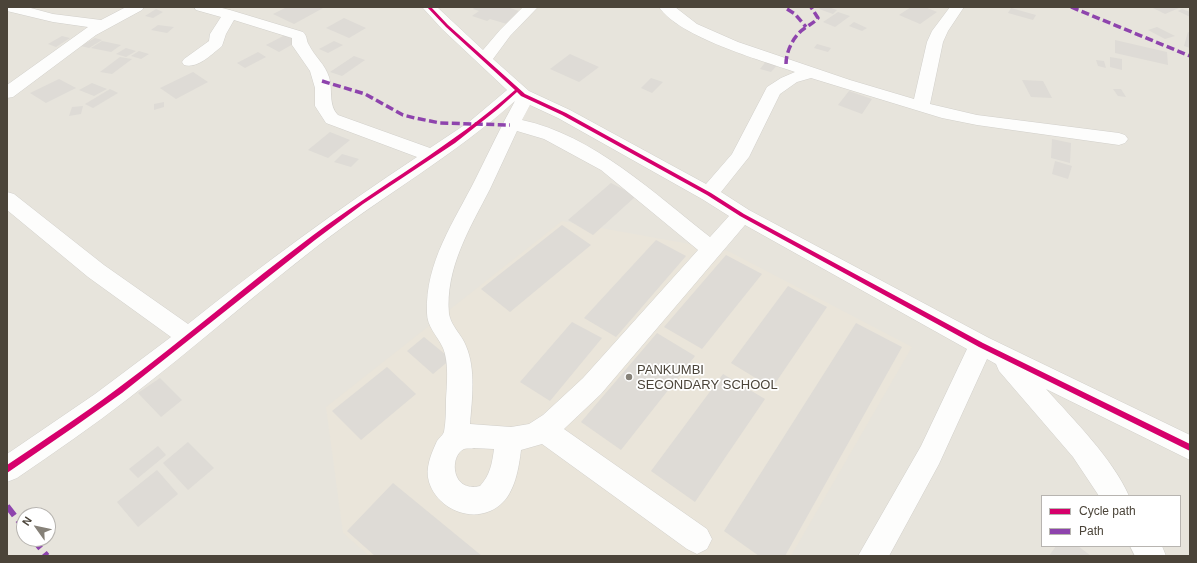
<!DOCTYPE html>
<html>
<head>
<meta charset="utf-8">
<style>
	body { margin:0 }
	#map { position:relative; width:1197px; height:563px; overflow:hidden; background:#f4f2ee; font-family:Helvetica,sans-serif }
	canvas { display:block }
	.frame { position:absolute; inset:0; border:8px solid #4b4439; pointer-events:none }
	.legend { position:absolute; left:1041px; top:495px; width:140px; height:52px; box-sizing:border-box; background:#fff; border:1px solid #b7b4b0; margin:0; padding:5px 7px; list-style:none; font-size:12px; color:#4b4439 }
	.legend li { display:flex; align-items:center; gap:8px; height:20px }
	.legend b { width:20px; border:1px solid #b7b4b0 }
	.north { position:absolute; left:16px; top:507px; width:40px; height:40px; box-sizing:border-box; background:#fff; border:1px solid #b7b4b0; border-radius:50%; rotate:303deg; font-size:11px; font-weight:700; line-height:16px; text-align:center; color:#4b4439 }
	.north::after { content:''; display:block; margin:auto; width:14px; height:18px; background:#868178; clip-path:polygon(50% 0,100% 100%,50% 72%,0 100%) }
</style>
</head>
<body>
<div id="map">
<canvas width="1197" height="563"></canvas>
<div class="frame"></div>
<ul class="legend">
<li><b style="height:5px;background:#d6006c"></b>Cycle path</li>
<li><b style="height:5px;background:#8e44ad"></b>Path</li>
</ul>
<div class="north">N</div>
</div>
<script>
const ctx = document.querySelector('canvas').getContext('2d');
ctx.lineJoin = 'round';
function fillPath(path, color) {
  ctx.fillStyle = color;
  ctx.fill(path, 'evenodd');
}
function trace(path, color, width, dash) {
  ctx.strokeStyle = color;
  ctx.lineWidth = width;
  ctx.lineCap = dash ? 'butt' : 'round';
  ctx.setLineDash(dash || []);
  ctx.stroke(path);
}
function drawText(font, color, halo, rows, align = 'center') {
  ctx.font = font + ' Helvetica,sans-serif';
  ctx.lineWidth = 3.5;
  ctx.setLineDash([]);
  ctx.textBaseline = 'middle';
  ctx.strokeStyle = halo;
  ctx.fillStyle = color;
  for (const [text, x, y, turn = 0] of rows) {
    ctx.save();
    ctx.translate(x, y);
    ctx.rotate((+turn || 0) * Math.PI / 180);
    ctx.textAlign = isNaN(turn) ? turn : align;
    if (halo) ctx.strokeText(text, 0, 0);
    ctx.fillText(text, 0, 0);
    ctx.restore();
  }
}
fillPath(new Path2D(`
	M7,7H1190V556H7ZM1042,496H1180V546H1042ZM24,515H48V539H24Z`), '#e7e4dc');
fillPath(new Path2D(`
	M562,221L728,251L912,347L791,556H369L343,533L326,407Z`), '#eae5da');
fillPath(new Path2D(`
	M287,7H325L294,24L273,14Z
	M475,7H507L522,12L507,24L490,19L487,21L472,16L479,11L473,9Z
	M821,7H828L837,10L833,14L819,9Z
	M911,7H925L937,12L920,24L899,15Z
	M1151,7H1178L1179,8L1165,14Z
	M1011,8L1036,15L1033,20L1008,13Z
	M156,9L163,12L153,18L145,16Z
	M1182,9L1190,12V17L1178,11Z
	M838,12L850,16L835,27L823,22Z
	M344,18L366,28L349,38L326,28Z
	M854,22L867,28L862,31L849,26Z
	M158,25L174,27L167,33L151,30Z
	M1157,27L1175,36L1165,39L1148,30Z
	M1188,32L1190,33V48L1184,46Z
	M287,34L300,40L279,52L266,45Z
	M62,36L70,38L56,47L48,44Z
	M95,38L102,40L89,48L81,46Z
	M1115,40L1167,52L1168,65L1115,53Z
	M102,41L121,45L111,52L91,48Z
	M334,41L343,45L328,53L319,49Z
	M817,44L831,48L828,52L814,48Z
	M126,48L136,51L126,57L116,54Z
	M139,51L149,54L141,59L131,56Z
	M258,52L266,57L245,68L237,63Z
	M570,54L599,67L579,82L550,69Z
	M354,56L365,60L342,76L330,72Z
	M120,57L132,59L112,74L100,72Z
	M1110,57L1122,59V70L1110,67Z
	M768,59L779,63L771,72L760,69Z
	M1096,60L1104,61L1106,68L1098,66Z
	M193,72L208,82L176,99L160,88Z
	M651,78L663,82L652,93L641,88Z
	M59,79L76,88L46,103L30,93Z
	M1022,80L1043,81L1052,98L1031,97Z
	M92,83L107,89L94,96L79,90Z
	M110,89L118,93L93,108L85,104Z
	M1113,89H1121L1126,97L1118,96Z
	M849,91L872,99L862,114L838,105Z
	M164,102V107L154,110V104Z
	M83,106L81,114L69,116L72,107Z
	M330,132L350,140L328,158L308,150Z
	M1052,139L1071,143L1070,163L1051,158Z
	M342,154L359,159L351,167L334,162Z
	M1055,161L1072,166L1068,179L1052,174Z
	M611,183L636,196L593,235L568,220Z
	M562,225L591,245L510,312L481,289Z
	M656,240L686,256L616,337L584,318Z
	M726,255L762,274L702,349L664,327Z
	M788,286L827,307L772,388L731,363Z
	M572,322L602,338L550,401L520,382Z
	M856,323L902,347L785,556H759L724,531Z
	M657,333L695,356L621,450L581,422Z
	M424,337L451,359L433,374L407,351Z
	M387,367L416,394L361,440L332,411Z
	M723,374L765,399L695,502L651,471Z
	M160,378L182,400L161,417L138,393Z
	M188,442L214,468L188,490L163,463Z
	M158,446L166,455L138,478L129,469Z
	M157,470L178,494L138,527L117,502Z
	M393,483L482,556H375L347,531Z
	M1056,546H1078L1091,556H1049Z`), '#dedbd6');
const minor = new Path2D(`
	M7,7H27L53,14L101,20L126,7H144L142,10L96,35L13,97L7,98V85L88,27L53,22L7,11Z
	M194,7H218L230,10L303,32C308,37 306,41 309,45C315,57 325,64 329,77C333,90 328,105 338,115L430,148L469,122L507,90L442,29L422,7H437L483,50L500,30L523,7H538L510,36L493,59L529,91L570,110L706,184L732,154L767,87L781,78L795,72C760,60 679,37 659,7H675L697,24L738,42L850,80L914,99L927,42L932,31L950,7H964L948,31L943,42L930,104L977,115L1119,133L1125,135L1128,139L1125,143L1119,145L977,125L942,118L811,78L797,82L780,94L749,157L721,192L749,210L989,338L1190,435V460L1046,389C1073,419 1113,459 1129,496H1099L1073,457L999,371L996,364L987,359L939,464L889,556H858L921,446L967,349L745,225L601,394L564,429L707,529L712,539L707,549L697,554L687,549L542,444L521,450C519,467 515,493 500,505C476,525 438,511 429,482C425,468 431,454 437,441C439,438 443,435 444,432C446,421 446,409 446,399C447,384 449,362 443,348C437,335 427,327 427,313C425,262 454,222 476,178C489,152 501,126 515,101C455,155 384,195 320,244C255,294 194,348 129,398C93,426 55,452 17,478L7,482V454L95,394L171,337L88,277L7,210V192L14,194L104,265L188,324C262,265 338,209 417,157L326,123L315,106V88L310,71L292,45V38L234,20L226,34L222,46C212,54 198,69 184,65L182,62L184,59L209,41L210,34L221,17L196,10ZM530,105L558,118L702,199L729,216L710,237C655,194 593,135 522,120ZM517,131L544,139L601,170L698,250L583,378L543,415L529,424L511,427L470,424C472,400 476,369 466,346C462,335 451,326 449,314C445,268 470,228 490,189C499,170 508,150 517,131ZM474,448L494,449C492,464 490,475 480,486C451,493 449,456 464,449C467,448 471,449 474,448Z
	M1130,546H1162L1166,556H1135Z`);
trace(minor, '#d2d0cb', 1);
fillPath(minor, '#fdfdfc');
trace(new Path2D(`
	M1071,7L1190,56
	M787,9L795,14L806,27
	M786,64C786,51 794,35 805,28C810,24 814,23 818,18L811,7
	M322,81L365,94L403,115L415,118L440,123L510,125`), '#8e44ad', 3.5, [8, 3.5]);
trace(new Path2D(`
	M7,506L24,528
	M33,539L47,556`), '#8e44ad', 6, [12, 6]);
fillPath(new Path2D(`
	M427,7H431L448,25L525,94L566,113L711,193L744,214L983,343L1190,444V451L979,347L740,216L707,195L562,115L521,96L517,92L498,109L455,143L363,204L315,240L122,393L74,427L7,473V465C44,440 81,416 117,389C183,340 245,286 312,236C379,186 452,146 515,90L446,27Z`), '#d6006c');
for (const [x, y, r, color] of [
	[629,377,4,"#868178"]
]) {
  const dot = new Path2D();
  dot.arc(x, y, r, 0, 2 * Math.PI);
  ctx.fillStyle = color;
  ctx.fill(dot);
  trace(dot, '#fff', 1.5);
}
drawText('13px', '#4b4439', '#fff', [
	["PANKUMBI",637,370],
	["SECONDARY SCHOOL",637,385]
], 'left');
</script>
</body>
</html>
